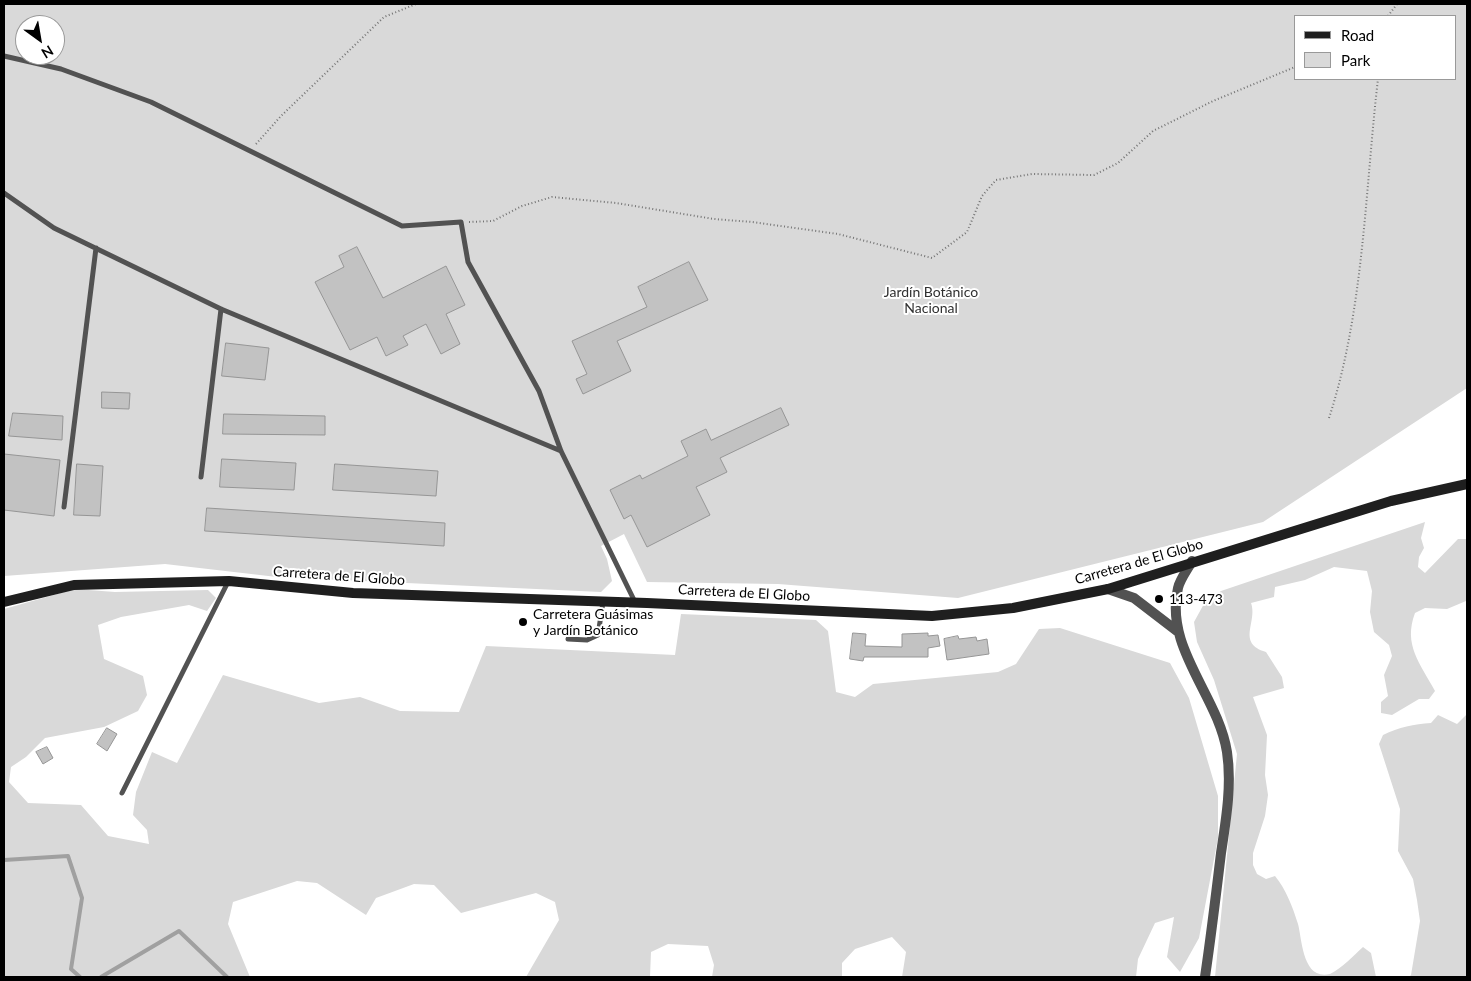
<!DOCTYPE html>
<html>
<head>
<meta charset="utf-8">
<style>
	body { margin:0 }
	#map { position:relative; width:1471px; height:981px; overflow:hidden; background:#fff; font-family:Lato,sans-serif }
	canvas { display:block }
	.frame { position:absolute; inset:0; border:5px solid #000; pointer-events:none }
	.legend { position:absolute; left:1294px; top:15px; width:162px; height:65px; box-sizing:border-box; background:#fff; border:1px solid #999; margin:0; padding:6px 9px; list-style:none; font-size:15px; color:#000 }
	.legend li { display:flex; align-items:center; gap:10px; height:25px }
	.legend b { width:25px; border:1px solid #999 }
	.north { position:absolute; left:15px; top:15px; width:50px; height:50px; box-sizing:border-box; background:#fff; border:1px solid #999; border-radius:50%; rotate:148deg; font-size:14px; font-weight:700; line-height:20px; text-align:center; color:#000 }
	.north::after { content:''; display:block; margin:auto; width:18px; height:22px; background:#000; clip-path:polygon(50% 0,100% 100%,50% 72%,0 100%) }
</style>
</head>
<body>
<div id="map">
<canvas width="1471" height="981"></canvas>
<div class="frame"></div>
<ul class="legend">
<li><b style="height:6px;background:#1f1f1f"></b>Road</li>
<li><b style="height:14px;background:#d9d9d9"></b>Park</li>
</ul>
<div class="north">N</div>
</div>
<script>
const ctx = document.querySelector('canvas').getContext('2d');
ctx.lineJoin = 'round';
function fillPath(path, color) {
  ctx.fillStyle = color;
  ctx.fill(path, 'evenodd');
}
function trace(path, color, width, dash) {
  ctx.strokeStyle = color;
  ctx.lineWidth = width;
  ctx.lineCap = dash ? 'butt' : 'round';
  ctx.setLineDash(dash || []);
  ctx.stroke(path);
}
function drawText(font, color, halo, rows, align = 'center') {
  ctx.font = font + ' Lato,sans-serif';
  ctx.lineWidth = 4;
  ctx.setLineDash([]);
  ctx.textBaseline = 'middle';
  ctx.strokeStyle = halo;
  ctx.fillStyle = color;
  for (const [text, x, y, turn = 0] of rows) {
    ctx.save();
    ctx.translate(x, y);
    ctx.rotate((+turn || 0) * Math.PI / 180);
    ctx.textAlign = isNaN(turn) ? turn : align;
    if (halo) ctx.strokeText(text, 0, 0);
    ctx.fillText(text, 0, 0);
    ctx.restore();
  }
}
fillPath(new Path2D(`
	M4,4H1467V388L1263,522L958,598L778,584L647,582L624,534L601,546L607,559L612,581L601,592L277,577L165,564L4,576ZM1295,16H1455V79H1295ZM25,25H55V55H25Z
	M1425,522L1421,538L1424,548L1419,557L1418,567L1425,573L1458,539H1467L1466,601L1447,609L1425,608L1415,613C1403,645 1420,663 1435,691L1429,699H1419L1392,715L1381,713V702L1388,696L1384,675L1392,656L1389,645L1374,632L1370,612L1372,591L1367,571L1334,567L1305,580L1275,587L1274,597L1251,603C1258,622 1236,643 1266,652L1282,677L1284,688L1253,697L1267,735L1265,775L1268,795L1265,816L1253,853V865L1257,874L1266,879L1275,876C1286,889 1293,908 1298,924C1302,938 1302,981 1330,974C1342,968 1353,956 1363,947L1371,953L1376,977H1215L1237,754L1214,680L1197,642L1194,622L1205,602L1221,591Z
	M75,589L115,592L208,590L216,598L207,611L189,605L121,617L98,625L104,659L143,676L147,695L138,711L104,727L45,738L26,757L11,767L9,782L28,803L81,805L108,836L149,844L147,830L133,815L136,792L152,752L177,763L223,675L319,703L360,697L400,711L459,712L486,646L675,655L681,614L816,620L828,631L836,692L855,697L873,684L998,672L1016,664L1039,629L1060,628L1170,663L1189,698L1218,796V838L1199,938L1180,972L1167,957L1174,917L1155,923L1138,959L1136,977H902L906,952L892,937L855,949L842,963V977H712L714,965L708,946L668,944L651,952L650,977H526L559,920L555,902L536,893L461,913L434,885L414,884L376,898L366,915L317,883L297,881L233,902L228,924L250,977H4V609Z
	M1467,714V977H1409L1411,975L1420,921L1417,900L1413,879L1398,851L1400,809L1379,744L1383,735C1399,727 1414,724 1431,723L1438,715L1457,724Z`), '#d9d9d9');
trace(new Path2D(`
	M4,860L68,856L82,898L71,969L80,977
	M101,977L179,931L227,977`), '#a0a0a0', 4);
const building = new Path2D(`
	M357,247L383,298L446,266L465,305L446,314L460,344L441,354L426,324L403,336L408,345L386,356L377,337L350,350L315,282L344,267L339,256Z
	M689,262L708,300L617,341L631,371L583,394L576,379L587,374L572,341L647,307L638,287Z
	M226,343L269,348L265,380L222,376Z
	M102,392L130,393L129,409L102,408Z
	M781,408L789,425L720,458L727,472L696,487L710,515L647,547L631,515L624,519L610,490L640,475L642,479L688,456L681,441L706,429L711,440Z
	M13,413L63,416L62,440L9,436Z
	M224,414L325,416V435L223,434Z
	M4,454L60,460L54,516L4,510Z
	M222,459L296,463L294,490L220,487Z
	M77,464L103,466L100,516L74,515Z
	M335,464L438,471L436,496L333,490Z
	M207,508L445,523L444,546L205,531Z
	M853,633L866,634L865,646L902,647V634L928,633V636L938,635L940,646L928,648V657H864L863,661L850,659Z
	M958,636L959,639L976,637L977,641L987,639L989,654L947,660L944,639Z
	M107,728L117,734L107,751L97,744Z
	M47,747L53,758L43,764L36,752Z`);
fillPath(building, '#c2c2c2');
trace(building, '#969696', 1);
trace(new Path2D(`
	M1388,16L1397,4
	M256,144L281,116L384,17L416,4
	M469,222L493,221L522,206L552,197L616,203L714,219L752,222L838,234L932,258L967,232L982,196L996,180L1032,174L1094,175L1118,163L1153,131L1213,101L1295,67
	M1329,418C1364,311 1365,190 1378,79`), '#747474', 2, [1, 2.5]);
trace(new Path2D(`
	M4,56L61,69L151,102L402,226L461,222L468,262L539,391L561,451L635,602
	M4,193L54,228L221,309L561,451
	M201,477L221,309
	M64,507L96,248
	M568,639L587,640L598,635L603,602
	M122,793L228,582`), '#525252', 5);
trace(new Path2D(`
	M1192,561C1188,569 1180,579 1178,588C1164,648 1218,695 1227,752C1232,785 1226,820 1221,853C1216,895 1211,936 1205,977
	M1108,589L1134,598L1177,631`), '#525252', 10);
trace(new Path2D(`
	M4,602L74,585L229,581L353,593L647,603L932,616L1013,608L1108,589L1391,501L1467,484`), '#1f1f1f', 10);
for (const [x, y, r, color] of [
	[1159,599,5,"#000"],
	[523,622,5,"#000"]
]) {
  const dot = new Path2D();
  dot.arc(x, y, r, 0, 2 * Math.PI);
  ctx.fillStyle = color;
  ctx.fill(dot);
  trace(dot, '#fff', 2);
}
drawText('14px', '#303030', '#fff', [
	["Jardín Botánico",931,292],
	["Nacional",931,308]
]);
drawText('14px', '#000', '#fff', [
	["Carretera de El Globo",1139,562,-16],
	["Carretera de El Globo",339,576,4],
	["Carretera de El Globo",744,593,3]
]);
drawText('14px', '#000', '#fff', [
	["113-473",1169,599],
	["Carretera Guásimas",533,614],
	["y Jardín Botánico",533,630]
], 'left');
</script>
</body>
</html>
